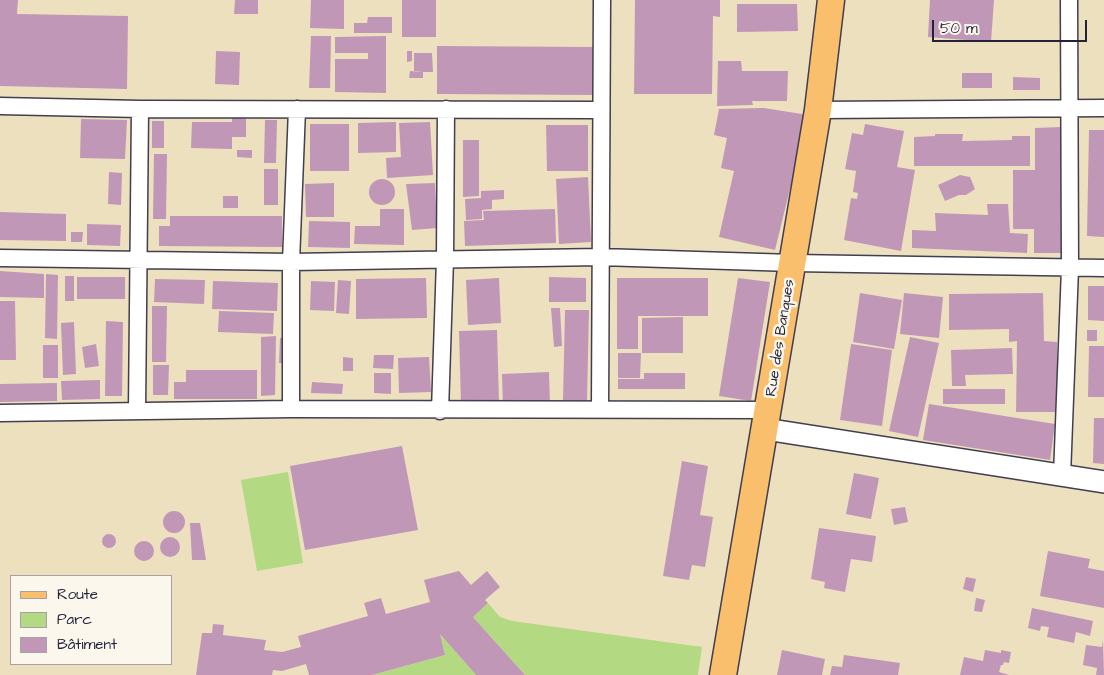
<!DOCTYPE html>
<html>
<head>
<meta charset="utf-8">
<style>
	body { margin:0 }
	#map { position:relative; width:1104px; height:675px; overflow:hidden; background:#ede0bf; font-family:"Architects Daughter",sans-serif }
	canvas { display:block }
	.legend { position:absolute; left:10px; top:575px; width:162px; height:90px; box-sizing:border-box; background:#fbf7ec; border:1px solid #a4a2a5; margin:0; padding:6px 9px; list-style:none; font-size:15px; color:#22223b }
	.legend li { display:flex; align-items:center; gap:10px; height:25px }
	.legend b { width:25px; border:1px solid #a4a2a5 }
	.scale { position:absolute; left:932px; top:20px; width:155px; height:22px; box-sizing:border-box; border:2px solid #22223b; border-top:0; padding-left:6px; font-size:15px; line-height:18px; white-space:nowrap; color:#22223b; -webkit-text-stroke:4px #fbf7ec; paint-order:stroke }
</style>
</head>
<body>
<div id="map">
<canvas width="1104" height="675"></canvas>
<ul class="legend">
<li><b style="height:6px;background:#f9bf6d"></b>Route</li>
<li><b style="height:14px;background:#b3d983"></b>Parc</li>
<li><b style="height:14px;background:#c197b7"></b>Bâtiment</li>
</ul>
<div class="scale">50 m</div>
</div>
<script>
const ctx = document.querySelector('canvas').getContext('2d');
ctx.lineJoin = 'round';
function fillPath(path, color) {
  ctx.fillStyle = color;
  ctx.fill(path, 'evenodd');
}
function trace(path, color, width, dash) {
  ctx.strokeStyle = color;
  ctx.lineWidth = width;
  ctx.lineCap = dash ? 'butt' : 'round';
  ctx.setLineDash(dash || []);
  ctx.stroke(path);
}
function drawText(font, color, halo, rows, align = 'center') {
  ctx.font = font + ' "Architects Daughter",sans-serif';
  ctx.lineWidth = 5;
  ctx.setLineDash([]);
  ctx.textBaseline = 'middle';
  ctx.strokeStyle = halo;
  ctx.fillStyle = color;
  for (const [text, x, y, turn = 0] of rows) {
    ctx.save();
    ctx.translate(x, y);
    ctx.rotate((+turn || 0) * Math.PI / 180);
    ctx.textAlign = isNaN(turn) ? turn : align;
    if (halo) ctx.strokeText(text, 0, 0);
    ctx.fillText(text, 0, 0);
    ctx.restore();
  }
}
fillPath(new Path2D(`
	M288,472L303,563L257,571L241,480Z
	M488,603L500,617L512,621L702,647L698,675H525L473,617Z
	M440,634L476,675H372L445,655Z`), '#b3d983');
fillPath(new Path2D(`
	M0,0H18L17,14L128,16L127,89L0,86Z
	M235,0H258V14H234Z
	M311,0H344V29L310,28Z
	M402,0H436V37H402Z
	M635,0H720V17L713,16L712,94H634Z
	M930,0H994L991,42L928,37Z
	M737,4H797L798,31L737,32Z
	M368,17H392V33H354V23H367Z
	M311,36H331L330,88H309Z
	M386,36V93L335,92V59H368V53H335V37Z
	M437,46L594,47L593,95L437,94Z
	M216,51L240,52L239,85L215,84Z
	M407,51H412V61L407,62Z
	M414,53H432L433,72H414Z
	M718,61H741L742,71H788L787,101H752L753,105L717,106Z
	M410,71L423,72V78H409Z
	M962,73H992V88H962Z
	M1013,77L1040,78V90H1013Z
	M764,108L808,115L775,250L719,237L734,171L721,168L727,138L714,135L719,109Z
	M232,116H246V137H232V149L191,148L192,122H232Z
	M81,119L127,120L125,159L80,158Z
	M265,120H277L276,163H264Z
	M152,121H164V148H152Z
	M396,122V152L358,153V123Z
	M430,122L433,175L387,178L386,158L401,157L399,123Z
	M310,124H349V171H310Z
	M865,124L904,131L897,167L915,170L901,251L844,240L851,198L857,199L858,193L853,192L856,171L845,169L852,133L863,135Z
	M546,125H588V171H547Z
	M1061,127V253H1034V229H1013V170H1035V128Z
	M1089,130H1104V237L1087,236Z
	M935,134H963L962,141L1012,140V136H1030V166H914V137L935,136Z
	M463,140H479V196L463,197Z
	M237,150H252V158L237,157Z
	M154,154H167L166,219H153Z
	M264,169H278V205H264Z
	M109,172L122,173L121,205L108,204Z
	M960,175L970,177L975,189L966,195H959L945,201L938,185Z
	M588,177L591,242L559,244L556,179Z
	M369 192a13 13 0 1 1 26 0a13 13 0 1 1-26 0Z
	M334,183V217H306L305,184Z
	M435,183L437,228L412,230L406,184Z
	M504,190V199L492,200V209L482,210V219L466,220L465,199L481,198V191Z
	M223,196H238V208H223Z
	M987,204H1008L1010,233L1028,234L1027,253L912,248V230L936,231L935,213L988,215Z
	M380,209H404V245L354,244L355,226H380Z
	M555,209L556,243L465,246L464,221L484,220L483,211Z
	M0,212L66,214V241L0,240Z
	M170,216H282V247L159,246V226H170Z
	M309,221L350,222V248L308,247Z
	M87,224L121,225L120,246L87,245Z
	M71,232H83L82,242H71Z
	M0,271L44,274V298L0,297Z
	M46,274L58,275L57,339L45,338Z
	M65,276H74V301H65Z
	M77,277H125V299H77Z
	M549,277L586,278V302H549Z
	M426,278L427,318L356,319V279Z
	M499,278L501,323L468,325L466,280Z
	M617,278H708V316H638V349H617Z
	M738,278L770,282L751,401L719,396Z
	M155,279L205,280L204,304L154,302Z
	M338,280L351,281L349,314L336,313Z
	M213,281L278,283L277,311L212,309Z
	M311,281L335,282L334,311L310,310Z
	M1088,286H1104V321L1088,320Z
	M860,293L902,300L894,349L853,342Z
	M904,293L943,297L939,338L900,334Z
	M1043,293L1044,341L1057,342V412H1016L1017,341L1009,342V329L949,330V294Z
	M0,301H15L16,360H0Z
	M152,306H167L166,362H152Z
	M551,308H560L562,346L554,347Z
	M565,310H589L587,401L563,400Z
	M219,311L274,313L273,334L218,332Z
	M683,317V353H642V318Z
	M106,321L123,322L122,396H105Z
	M74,322L76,374L63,375L61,323Z
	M497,330L499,403L461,405L459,331Z
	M1087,330H1097V341H1087Z
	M276,336L275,395L261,396V337Z
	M910,337L939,343L918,437L889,431Z
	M280,338H286L285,363H279Z
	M96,344L99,366L85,368L82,347Z
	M851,344L892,350L882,426L840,420Z
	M43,345H58V378H43Z
	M1089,346H1104V397H1088Z
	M1012,348L1013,374L965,375L966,386H952L951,350Z
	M618,353H641L640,378H618Z
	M374,355H394L393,369L373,368Z
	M343,357L353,358V371H343Z
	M429,357L431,392L399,393L398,358Z
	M153,365H169L168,395H153Z
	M186,370H257V399H174V382H186Z
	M549,372L550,405L503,407L502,374Z
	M374,373H391V394L374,393Z
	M644,373H685V389H618V379H644Z
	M100,380V399L62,400L61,381Z
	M312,382L343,384L342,394L311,393Z
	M57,383V401L0,402V384Z
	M943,389H1005V404H943Z
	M929,404L1055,424L1050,460L923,440Z
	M1094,418H1104V464L1093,463Z
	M402,446L418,530L305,550L290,466Z
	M682,461L708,466L700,515L713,517L705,567L692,565L689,580L663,576Z
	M854,473L879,478L871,519L846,514Z
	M905,507L908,522L894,525L891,509Z
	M163 522a11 11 0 1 1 22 0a11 11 0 1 1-22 0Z
	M190,523H200L206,560H192Z
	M819,528L876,536L872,562L851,559L845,592L824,588L825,582L811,579Z
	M102 541a7 7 0 1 1 14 0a7 7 0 1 1-14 0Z
	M160 547a10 10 0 1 1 20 0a10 10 0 1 1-20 0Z
	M134 551a10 10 0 1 1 20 0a10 10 0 1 1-20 0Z
	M1048,551L1090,559L1088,568L1104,571V608L1040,596Z
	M459,571L471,585L487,571L500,587L485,600L488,603L473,617L525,675H476L440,634L445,655L372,675H309L306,664L282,671L273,670L272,675H196L202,633H212L213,624L224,625L223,635L266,640L264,650L282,652L301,647L298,636L368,616L364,603L381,598L386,614L430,602L424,580Z
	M966,577L976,579L973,592L963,589Z
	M976,598L985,600L982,612L974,611Z
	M1032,608L1093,621L1090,636L1076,632L1074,643L1047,637L1049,627L1041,626L1040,631L1028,628Z
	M1103,640L1104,675H1096L1097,668L1083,665L1086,645L1102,647Z
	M782,650L825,659L822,675H777Z
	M985,650L1001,653V650L1011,652L1009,663L1004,662L1003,665H1001L999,672L1009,675H960L964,657L983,661Z
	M844,655L900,663L898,675H830L832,666L842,667Z`), '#c197b7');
const minor = new Path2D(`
	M0,106L140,109L601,110
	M818,110L1104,108
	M0,258L291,262L600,257L793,263L1104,268
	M291,409V262L297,109
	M600,409L602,0
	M137,410L140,109
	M440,411L445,259L446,109
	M0,413L291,409L769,410
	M1062,476L1070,268L1069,0`);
const tertiary = new Path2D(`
	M765,429L1104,482`);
const primary = new Path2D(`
	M723,675L818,110L831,0`);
trace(minor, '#403e4f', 19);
trace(tertiary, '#403e4f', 24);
trace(primary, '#403e4f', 29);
trace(minor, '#fff', 16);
trace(tertiary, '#fff', 21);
trace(primary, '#f9bf6d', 26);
drawText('15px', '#22223b', '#fbf7ec', [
	["Rue des Banques",781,338,-81]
]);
</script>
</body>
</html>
